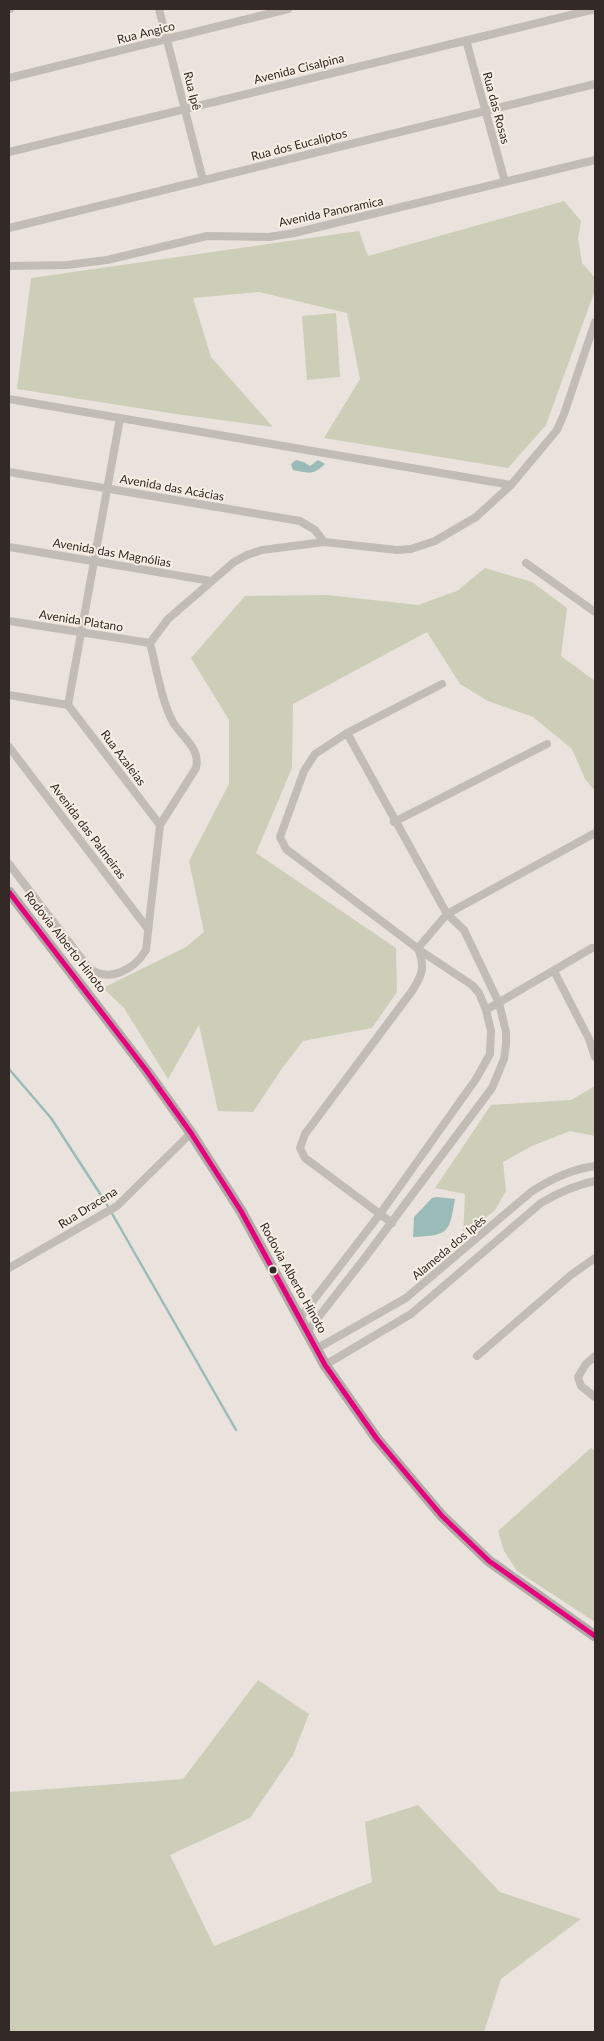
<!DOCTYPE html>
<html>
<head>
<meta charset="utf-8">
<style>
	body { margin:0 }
	#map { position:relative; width:604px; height:2041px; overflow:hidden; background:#eae3dd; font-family:Lato,sans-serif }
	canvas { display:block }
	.frame { position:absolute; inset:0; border:10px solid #332926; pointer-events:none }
</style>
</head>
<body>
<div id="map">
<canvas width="604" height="2041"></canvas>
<div class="frame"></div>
</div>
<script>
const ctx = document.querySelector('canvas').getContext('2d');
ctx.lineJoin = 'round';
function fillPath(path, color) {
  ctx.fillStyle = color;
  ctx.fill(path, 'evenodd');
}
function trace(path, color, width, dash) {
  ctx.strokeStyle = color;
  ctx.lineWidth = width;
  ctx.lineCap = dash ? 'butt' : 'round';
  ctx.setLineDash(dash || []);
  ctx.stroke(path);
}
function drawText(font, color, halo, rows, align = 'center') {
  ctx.font = font + ' Lato,sans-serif';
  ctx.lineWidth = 4;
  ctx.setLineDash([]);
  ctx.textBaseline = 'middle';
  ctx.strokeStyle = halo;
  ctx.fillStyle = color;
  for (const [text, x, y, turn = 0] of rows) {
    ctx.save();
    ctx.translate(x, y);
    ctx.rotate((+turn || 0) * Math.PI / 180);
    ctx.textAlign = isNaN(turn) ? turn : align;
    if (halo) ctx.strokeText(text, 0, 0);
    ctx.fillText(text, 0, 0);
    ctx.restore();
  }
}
fillPath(new Path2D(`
	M564,201L581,221L578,238L582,263L595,278V290L546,425L508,468L324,438L360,379L347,313L259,292L193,298L211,357L273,427L176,414L17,389L31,278L359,231L368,256Z
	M336,313L340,377L307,380L302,316Z
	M485,568L532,582L567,608L561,656L595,681V791L585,779L572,749L533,717L488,701L460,684L427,632L293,704L292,768L256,853L396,948L397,992L372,1028L303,1041L283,1067L253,1112L218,1111L199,1025L168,1079L124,1008L103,988L186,947L204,932L189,861L229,784V720L191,658L245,596L327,595L418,605L457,591Z
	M595,1086V1136L570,1131L532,1146L503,1162L506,1191L495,1210L463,1236L465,1194L435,1188L491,1105L571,1100Z
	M591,1448L595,1451V1622L517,1571L504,1551L498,1531Z
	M258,1680L309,1714L293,1755L250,1818L170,1855L214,1946L372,1882L365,1822L418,1805L500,1892L581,1919L501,1979L484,2032H9V1792L183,1779Z`), '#ccceb8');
fillPath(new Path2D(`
	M296,460L304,462L310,466L318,460L325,464C312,476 309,473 293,470L291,464Z
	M437,1197L455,1199C449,1234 449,1235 413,1237L414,1217L432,1198Z`), '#9bbbb9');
trace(new Path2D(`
	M9,1069L51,1118L106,1203L236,1430`), '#9bbbb9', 2.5);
trace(new Path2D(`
	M9,9H10
	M159,9L203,180
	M466,40L505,182
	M9,78L288,9
	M9,152L595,9
	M9,228L595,84
	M9,266L67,265L107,260L207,236L269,237L294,233L595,160
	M9,399L511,485
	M9,472L300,521L315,530L324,542
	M9,547L211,581
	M526,563L595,612
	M9,621L150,643
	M9,695L68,705
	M68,705L120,418
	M68,705L160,825
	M9,747L148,929
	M394,822L547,744
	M9,864L88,967C108,984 134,970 146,950L160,825L196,768C201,748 182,738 173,722C162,703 156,666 150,643L168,619L234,562L247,555L262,550L324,542L397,550L411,549L435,541L476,517L511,485L557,430L564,414L595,322
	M554,971L589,1039L595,1057
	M486,1010L592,948
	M392,1223L305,1158L300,1148L305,1134L412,991C423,974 425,967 418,948L447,914L595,833
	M9,1268L117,1206L191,1133
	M299,1319L380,1214L476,1079L490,1054L491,1031L486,1010L479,993L472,985L421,951L286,849L280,837L304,771L315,754L347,733L442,684
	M306,1333L364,1259L492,1088L504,1059L506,1044V1032L499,1003L464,930L447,914L347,733
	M316,1349L406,1298L531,1192C551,1179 571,1169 595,1166
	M477,1356L571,1275L595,1258
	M595,1356L586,1364L578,1377L581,1386L595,1397
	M325,1365L411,1314L541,1203C558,1193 575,1185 595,1181`), '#c2bcb7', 8);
trace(new Path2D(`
	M9,892L146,1070L191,1133L241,1211L325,1365L377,1439L442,1516L489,1561L595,1636`), '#b1aaa6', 11);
trace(new Path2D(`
	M9,892L146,1070L191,1133L241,1211L325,1365L377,1439L442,1516L489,1561L595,1636`), '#e5007d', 5);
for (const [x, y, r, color] of [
	[273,1270,4.5,"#332926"]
]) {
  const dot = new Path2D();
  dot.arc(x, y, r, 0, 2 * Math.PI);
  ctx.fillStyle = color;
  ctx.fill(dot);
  trace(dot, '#f7eee4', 2);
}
drawText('12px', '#332926', '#f7eee4', [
	["Rua Angico",146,33,-14],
	["Avenida Cisalpina",299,69,-14],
	["Rua Ipê",192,91,76],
	["Rua das Rosas",496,108,75],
	["Rua dos Eucaliptos",299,145,-14],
	["Avenida Panoramica",331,212,-12],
	["Avenida das Acácias",172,488,10],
	["Avenida das Magnólias",112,553,10],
	["Avenida Platano",81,621,9],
	["Rua Azaleias",123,758,53],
	["Avenida das Palmeiras",88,831,53],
	["Rodovia Alberto Hinoto",65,942,52],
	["Rua Dracena",88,1208,-32],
	["Alameda dos Ipês",449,1248,-40],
	["Rodovia Alberto Hinoto",293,1278,61]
]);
</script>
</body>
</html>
